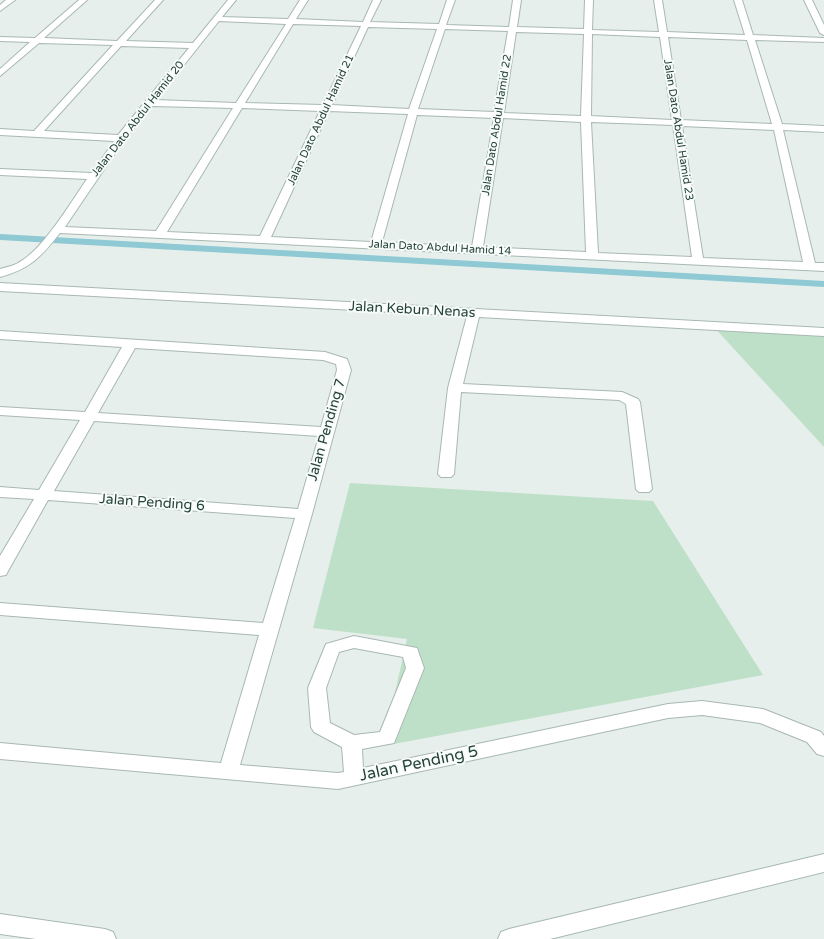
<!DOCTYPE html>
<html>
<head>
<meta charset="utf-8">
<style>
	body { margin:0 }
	canvas { display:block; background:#e6efeb }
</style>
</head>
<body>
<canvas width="824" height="939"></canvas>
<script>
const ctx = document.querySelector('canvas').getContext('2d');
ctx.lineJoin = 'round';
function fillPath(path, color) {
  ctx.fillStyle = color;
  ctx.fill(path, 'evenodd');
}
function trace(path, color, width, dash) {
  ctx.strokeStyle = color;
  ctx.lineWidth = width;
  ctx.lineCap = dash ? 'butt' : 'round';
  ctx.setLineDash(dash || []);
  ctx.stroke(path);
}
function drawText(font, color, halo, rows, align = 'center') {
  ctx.font = font + ' "Varela Round",sans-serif';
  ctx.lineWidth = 4;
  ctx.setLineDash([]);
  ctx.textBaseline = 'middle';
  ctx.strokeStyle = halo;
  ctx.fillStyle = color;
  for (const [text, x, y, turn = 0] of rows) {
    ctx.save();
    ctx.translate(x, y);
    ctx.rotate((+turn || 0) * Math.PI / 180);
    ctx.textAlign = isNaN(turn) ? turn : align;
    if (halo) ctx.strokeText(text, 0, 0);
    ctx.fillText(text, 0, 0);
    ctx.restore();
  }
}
fillPath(new Path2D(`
	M712,325L824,332V447Z
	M350,483L653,501L763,675L383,746L407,639L313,628Z`), '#bfe0c8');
fillPath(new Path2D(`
	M0,234L824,281V287L0,240Z`), '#8ec9d4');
const minor = new Path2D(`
	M6,0H15L0,11V5Z
	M79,0H87L44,38L117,41L155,0H163L126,41L193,43L228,0H236L222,17L288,19L300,0H308L296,19L363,22L373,0H381L370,22L439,24L447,0H455L446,25L509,27L513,0H521L517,27L584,29L585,0H593L592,30L659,32L654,0H662L667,32L745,35L734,0H742L753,35L824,38V42L755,40L782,124L824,126V132L783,130L815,263H824V271L60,233C41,257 30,269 0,277V269C6,267 13,266 18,263C43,250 71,202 87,179L0,175V169L92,173L114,141L0,135V129L34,131L113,45L39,43L0,76V69L30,42L0,41V37L35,38ZM219,21L286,24L236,103L156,100ZM293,24L361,26L323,105L245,103ZM368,27L437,29L409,109L332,105ZM445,29L508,31L494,112L418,109ZM516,32L584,34L581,116L504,113ZM592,34L660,37L672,120L591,116ZM668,37L747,40L772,124L681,120ZM121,46L189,48L118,135L44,131ZM152,106L233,108L156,231L65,227L124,140ZM242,108L320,111L260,236L167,232ZM329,111L408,114L371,242L271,237ZM417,115L494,118L472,247L382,242ZM503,118L581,122L586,252L483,247ZM591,122L673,125L692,257L598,253ZM682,126L774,130L803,262L703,258Z
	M804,0H812L824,25V35L820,33Z
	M0,283L824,328V336L479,317L463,384L622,392L638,399L640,402L652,489L649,492H639L636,489L626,404L619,400L461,392L454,474L451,477H441L438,474L448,388L467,316L0,291Z
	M0,331L325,352L347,359L351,370L312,514L240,765L338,773L344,772L342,747L314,732L311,727L308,688L326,644L354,636L417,648L424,668L394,743L362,749L363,768L668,704L702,701L763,709L821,732L824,736V756L817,754L807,742L760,723L702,715L668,718L338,789L0,759V743L221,763L259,635L0,615V603L263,623L295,518L48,500L8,571L6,575L0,576V556L34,499L0,497V487L39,490L80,420L0,415V407L85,412L122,347L0,339ZM135,348L323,360L336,364L337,370L321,427L98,413ZM94,421L319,436L298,509L54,491ZM354,648L403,657L406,668L380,732L354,735L330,723L326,688L339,652Z
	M824,854V872L550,939H498L501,932L509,929Z
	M0,914L105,929L113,932L116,939H36L0,934Z`);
trace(minor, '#a8b8b2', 2);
fillPath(minor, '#fff');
drawText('11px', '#24423a', '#f7fbf9', [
	["Jalan Dato Abdul Hamid 20",138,119,-52],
	["Jalan Dato Abdul Hamid 21",321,120,-65],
	["Jalan Dato Abdul Hamid 22",497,125,-81],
	["Jalan Dato Abdul Hamid 23",678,130,81],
	["Jalan Dato Abdul Hamid 14",440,248,3]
]);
drawText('14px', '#24423a', '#f7fbf9', [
	["Jalan Kebun Nenas",412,310,3],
	["Jalan Pending 7",327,430,-74],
	["Jalan Pending 6",152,503,4]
]);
drawText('16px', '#24423a', '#f7fbf9', [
	["Jalan Pending 5",419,764,-12]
]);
</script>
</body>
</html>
